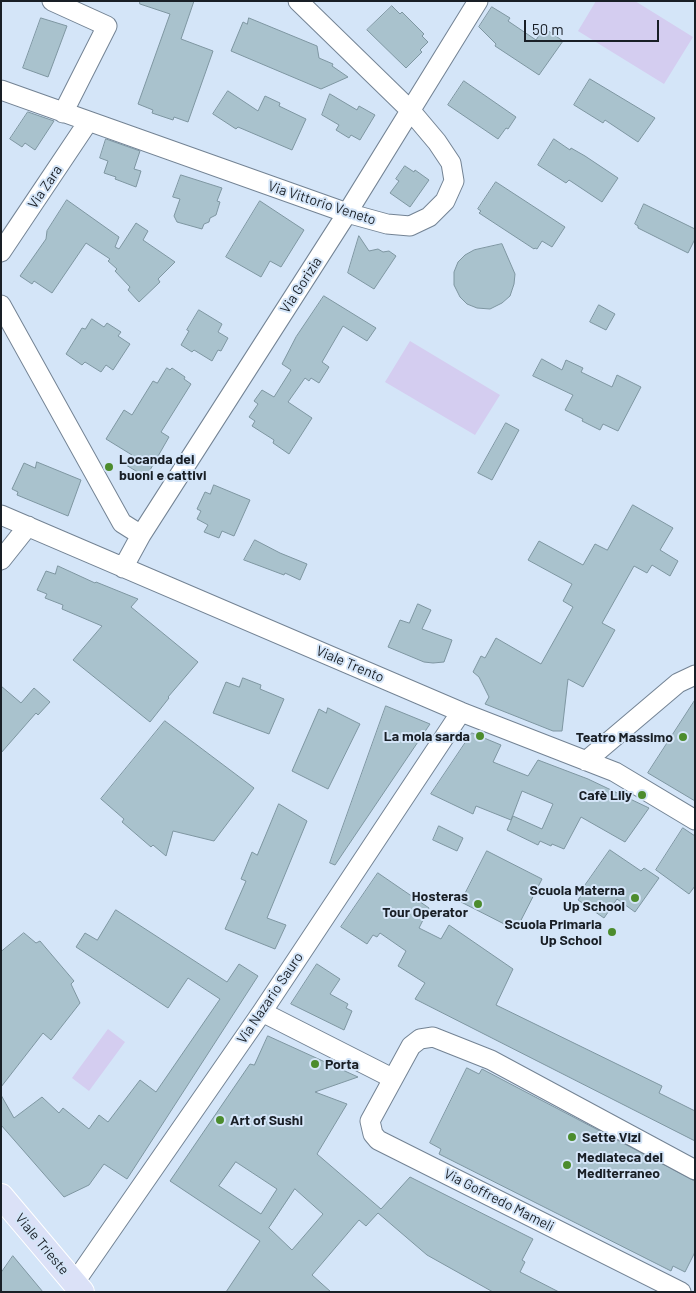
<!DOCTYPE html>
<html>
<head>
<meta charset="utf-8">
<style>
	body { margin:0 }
	#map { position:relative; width:696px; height:1293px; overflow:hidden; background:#d4e5f8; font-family:Barlow,sans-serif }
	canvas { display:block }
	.frame { position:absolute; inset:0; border:2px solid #191f26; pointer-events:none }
	.scale { position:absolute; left:524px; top:20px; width:135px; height:22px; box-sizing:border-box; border:2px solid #191f26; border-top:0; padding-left:6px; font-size:15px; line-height:18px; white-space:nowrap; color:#191f26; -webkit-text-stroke:4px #d4e5f8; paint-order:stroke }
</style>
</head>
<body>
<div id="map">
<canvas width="696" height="1293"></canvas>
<div class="frame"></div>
<div class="scale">50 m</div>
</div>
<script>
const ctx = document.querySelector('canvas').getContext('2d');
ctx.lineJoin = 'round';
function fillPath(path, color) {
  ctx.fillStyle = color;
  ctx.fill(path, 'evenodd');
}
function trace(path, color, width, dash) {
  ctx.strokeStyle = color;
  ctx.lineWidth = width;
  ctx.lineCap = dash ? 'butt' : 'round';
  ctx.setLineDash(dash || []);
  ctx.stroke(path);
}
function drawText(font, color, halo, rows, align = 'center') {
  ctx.font = font + ' Barlow,sans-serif';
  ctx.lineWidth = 4;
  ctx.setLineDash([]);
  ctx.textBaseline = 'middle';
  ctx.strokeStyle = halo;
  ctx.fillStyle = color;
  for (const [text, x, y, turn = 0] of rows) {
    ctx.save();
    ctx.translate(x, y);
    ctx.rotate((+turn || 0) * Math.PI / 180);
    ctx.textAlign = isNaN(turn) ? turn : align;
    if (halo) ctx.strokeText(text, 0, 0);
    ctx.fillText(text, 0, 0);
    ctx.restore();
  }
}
fillPath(new Path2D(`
	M596,1H635L693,37L664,84L578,31Z
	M410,341L500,395L475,435L385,382Z
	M108,1029L125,1042L89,1091L72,1078Z`), '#d4cdf0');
const building = new Path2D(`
	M140,1H194L181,39L213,51L188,122L174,117L173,120L152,113L153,110L138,104L170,14L140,4Z
	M392,6L400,14L402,12L424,34L422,36L428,42L420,50L422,52L406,68L367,30Z
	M492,7L510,18L508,21L536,40L544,28L563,41L539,75L495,46L496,44L479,27Z
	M41,18L67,26L48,77L23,68Z
	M249,18L317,46L319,58L333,64L332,66L348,77L321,89L231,51L243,22L247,24Z
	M590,79L655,118L638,142L605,120L603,123L574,105Z
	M464,81L516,117L508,129L506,128L498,139L448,105Z
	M228,91L258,111L265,96L280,103L279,106L306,119L292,150L238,127L236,129L213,114Z
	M330,94L357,110L359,106L375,115L360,140L351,135L349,138L336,130L339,125L322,115Z
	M28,112L54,121L35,150L25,143L22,147L10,139Z
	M106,139L140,151L134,169L141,171L136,187L115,179L116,177L104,173L108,161L100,158Z
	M554,139L570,150L571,148L585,156L618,178L602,202L569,180L566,183L538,165Z
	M405,166L414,172L415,170L429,180L410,207L390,193L399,181L396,179Z
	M181,175L222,188L217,201L220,202L216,215L210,218L209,222L204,224L202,229L177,222L174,216L180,199L173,197Z
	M496,182L565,227L552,247L542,241L537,249L535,248L534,249L479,213L481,211L478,209Z
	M67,200L119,237L115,247L119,249L136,223L148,231L143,240L175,262L158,279L160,282L139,302L128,290L130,287L115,271L117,269L108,261L110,259L86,243L52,293L34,281L32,284L20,276L46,239L47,231Z
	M260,201L304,230L281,267L270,261L261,277L226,257Z
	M644,204L695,229V239L688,253L638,228V226L635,224Z
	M359,236L369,251L378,249L383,252L389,251L396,256L374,289L348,273Z
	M502,244L515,274L514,284L510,296L502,303L490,309L477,308L467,304L460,297L454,285V272L458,262L465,255L474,250Z
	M324,296L376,328L367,341L343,326L322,362L329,367L319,383L311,378L309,381L305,378L288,402L312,418L289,454L273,443L274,440L252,426L255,421L249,417L258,404L254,401L262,390L274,397L291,370L282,364L296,337Z
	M599,305L615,314L606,330L590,322Z
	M199,310L222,324L218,332L228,338L221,351L218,350L212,361L194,350L192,352L181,345L189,331L187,330Z
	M92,319L104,327L107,323L121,332L118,336L130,344L113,370L106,365L101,372L85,362L82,365L66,354L82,328L85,329Z
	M542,359L562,370L566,360L583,368L581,372L612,387L617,375L641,387L618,431L603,424L600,430L582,421L583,419L565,410L573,395L533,376Z
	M167,368L170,370L172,368L185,377L184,379L191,384L161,432L169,437L146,477L126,465L132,455L106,439L124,410L132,415L153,381L157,383Z
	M506,423L519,430L492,480L478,473Z
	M37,462L81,480L68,516L17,495L18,492L12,489L24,463L35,468Z
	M214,485L250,500L234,536L222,531L219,538L204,532L208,525L197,519L201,511L197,509L205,492L210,494Z
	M633,505L673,528L660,550L678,561L670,576L652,565L647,573L634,566L602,623L615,630L583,687L568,679L562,731H553L485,704L489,697L479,677L473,672L481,656L485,658L496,638L541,664L573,607L563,601L572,584L528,560L539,541L583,565L595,544L607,550Z
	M255,540L280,553L307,564L300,580L285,573L284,575L244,560Z
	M58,566L95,583L96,582L138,599L131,607L198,662L168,697L169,698L150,722L73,660L102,626L62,609L63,605L45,598L47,594L37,590L46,571L55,574Z
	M418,604L431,610L422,629L452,640L444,662L433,663L424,662L388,647L400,620L409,623Z
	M243,678L261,685L260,689L284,699L269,734L213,713L226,682L239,687Z
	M1,686L21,703L34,688L50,702L38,715L36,713L1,753Z
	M695,700V801L648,773Z
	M386,706L430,724L335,865L330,863Z
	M328,708L360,724L328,789L292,771L319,709L326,713Z
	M165,721L254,788L214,841L173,831L166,856L153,845L151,847L122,822L124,819L101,799Z
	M472,733L501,745L493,762L528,776L538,760L588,779L649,808L625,842L581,817L564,849L552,844L551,846L540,841L538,845L507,830L513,816L542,829L553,804L522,791L511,820L476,806L473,814L431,794Z
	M279,804L307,821L267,918L286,925L275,949L225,929L246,881L241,879L252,852L257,855Z
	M439,826L463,838L457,851L433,840Z
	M683,828L695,836V886L689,894L656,870Z
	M610,850L641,871L644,868L659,878L635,912L617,899L604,918L578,900L586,889L584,887Z
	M487,851L542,879L516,930L461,902Z
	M378,873L429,908L419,928L441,939L449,925L513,969L496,1005L662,1086L659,1093L695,1111V1141L415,999L425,983L398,966L406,951L380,933L377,937L373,935L367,944L341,927Z
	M116,910L227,982L239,964L258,976L127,1179L104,1164L89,1185L64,1197L1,1125V1095L14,1118L42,1097L59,1113L63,1108L89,1129L99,1115L108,1122L140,1080L156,1092L220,999L188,978L168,1008L76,947L85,933L97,940Z
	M24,933L36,943L40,941L74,981L71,984L80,1003L51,1040L43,1033L1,1087V952Z
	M317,964L340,979L330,994L348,1004L346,1008L352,1011L344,1030L291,1004Z
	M268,1036L358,1077L315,1092L347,1104L317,1154L381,1209L410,1177L533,1239L522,1260L525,1262L520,1272L559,1292H493L427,1255L378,1213L366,1226L359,1220L312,1275L331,1292H226L260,1241L170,1181L250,1064L254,1065ZM236,1162L277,1189L261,1214L219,1186ZM295,1189L323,1214L292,1250L269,1228Z
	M467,1068L479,1074L482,1069L695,1181V1252L685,1272L673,1266L671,1271L439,1154L441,1149L430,1143Z
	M13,1256L43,1292H1V1273Z`);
fillPath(building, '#a9c2cd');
trace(building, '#7e96a1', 1);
const minor = new Path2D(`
	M52,1L107,26L63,113
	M1,90L347,213L387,224L410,226L429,217L445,201L454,181L451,163L437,142L410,110L298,1
	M1,252L88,122
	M1,305L122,523L141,535
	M1,515L461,712L615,772L695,820
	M1,560L28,526
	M123,568L141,535L344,218L478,1
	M586,761L678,683L695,675
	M262,1012L392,1078
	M75,1282L262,1012L461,712
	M681,1292L378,1140L373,1134L370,1121L411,1046L420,1039L433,1037L491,1060L695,1170`);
const major = new Path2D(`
	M1,1196L82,1292`);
trace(minor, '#738394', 21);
trace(major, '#fff', 26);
trace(minor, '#fff', 19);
trace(major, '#dbe1f7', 24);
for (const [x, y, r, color] of [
	[109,467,5,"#4c8c2d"],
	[480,736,5,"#4c8c2d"],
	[683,737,5,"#4c8c2d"],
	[642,795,5,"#4c8c2d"],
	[635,898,5,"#4c8c2d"],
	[478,904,5,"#4c8c2d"],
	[612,932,5,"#4c8c2d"],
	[315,1064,5,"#4c8c2d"],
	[220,1120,5,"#4c8c2d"],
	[572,1137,5,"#4c8c2d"],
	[567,1165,5,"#4c8c2d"]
]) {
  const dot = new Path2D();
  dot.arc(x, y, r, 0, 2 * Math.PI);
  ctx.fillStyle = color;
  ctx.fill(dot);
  trace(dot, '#d4e5f8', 2);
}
drawText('14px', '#191f26', '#d4e5f8', [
	["Via Zara",45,187,-56],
	["Via Vittorio Veneto",322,203,18],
	["Via Gorizia",301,285,-57],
	["Viale Trento",350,664,23],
	["Via Nazario Sauro",270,998,-56],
	["Via Goffredo Mameli",499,1200,27],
	["Viale Trieste",42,1244,50]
]);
drawText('bold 14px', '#191f26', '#d4e5f8', [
	["Locanda dei",119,459,"left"],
	["buoni e cattivi",119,475,"left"],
	["La mola sarda",470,736],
	["Teatro Massimo",673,737],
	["Cafè Lily",632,795],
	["Scuola Materna",625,890],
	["Up School",625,906],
	["Hosteras",468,896],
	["Tour Operator",468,912],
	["Scuola Primaria",602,924],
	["Up School",602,940],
	["Porta",325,1064,"left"],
	["Art of Sushi",230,1120,"left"],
	["Sette Vizi",582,1137,"left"],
	["Mediateca del",577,1157,"left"],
	["Mediterraneo",577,1173,"left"]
], 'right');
</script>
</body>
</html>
